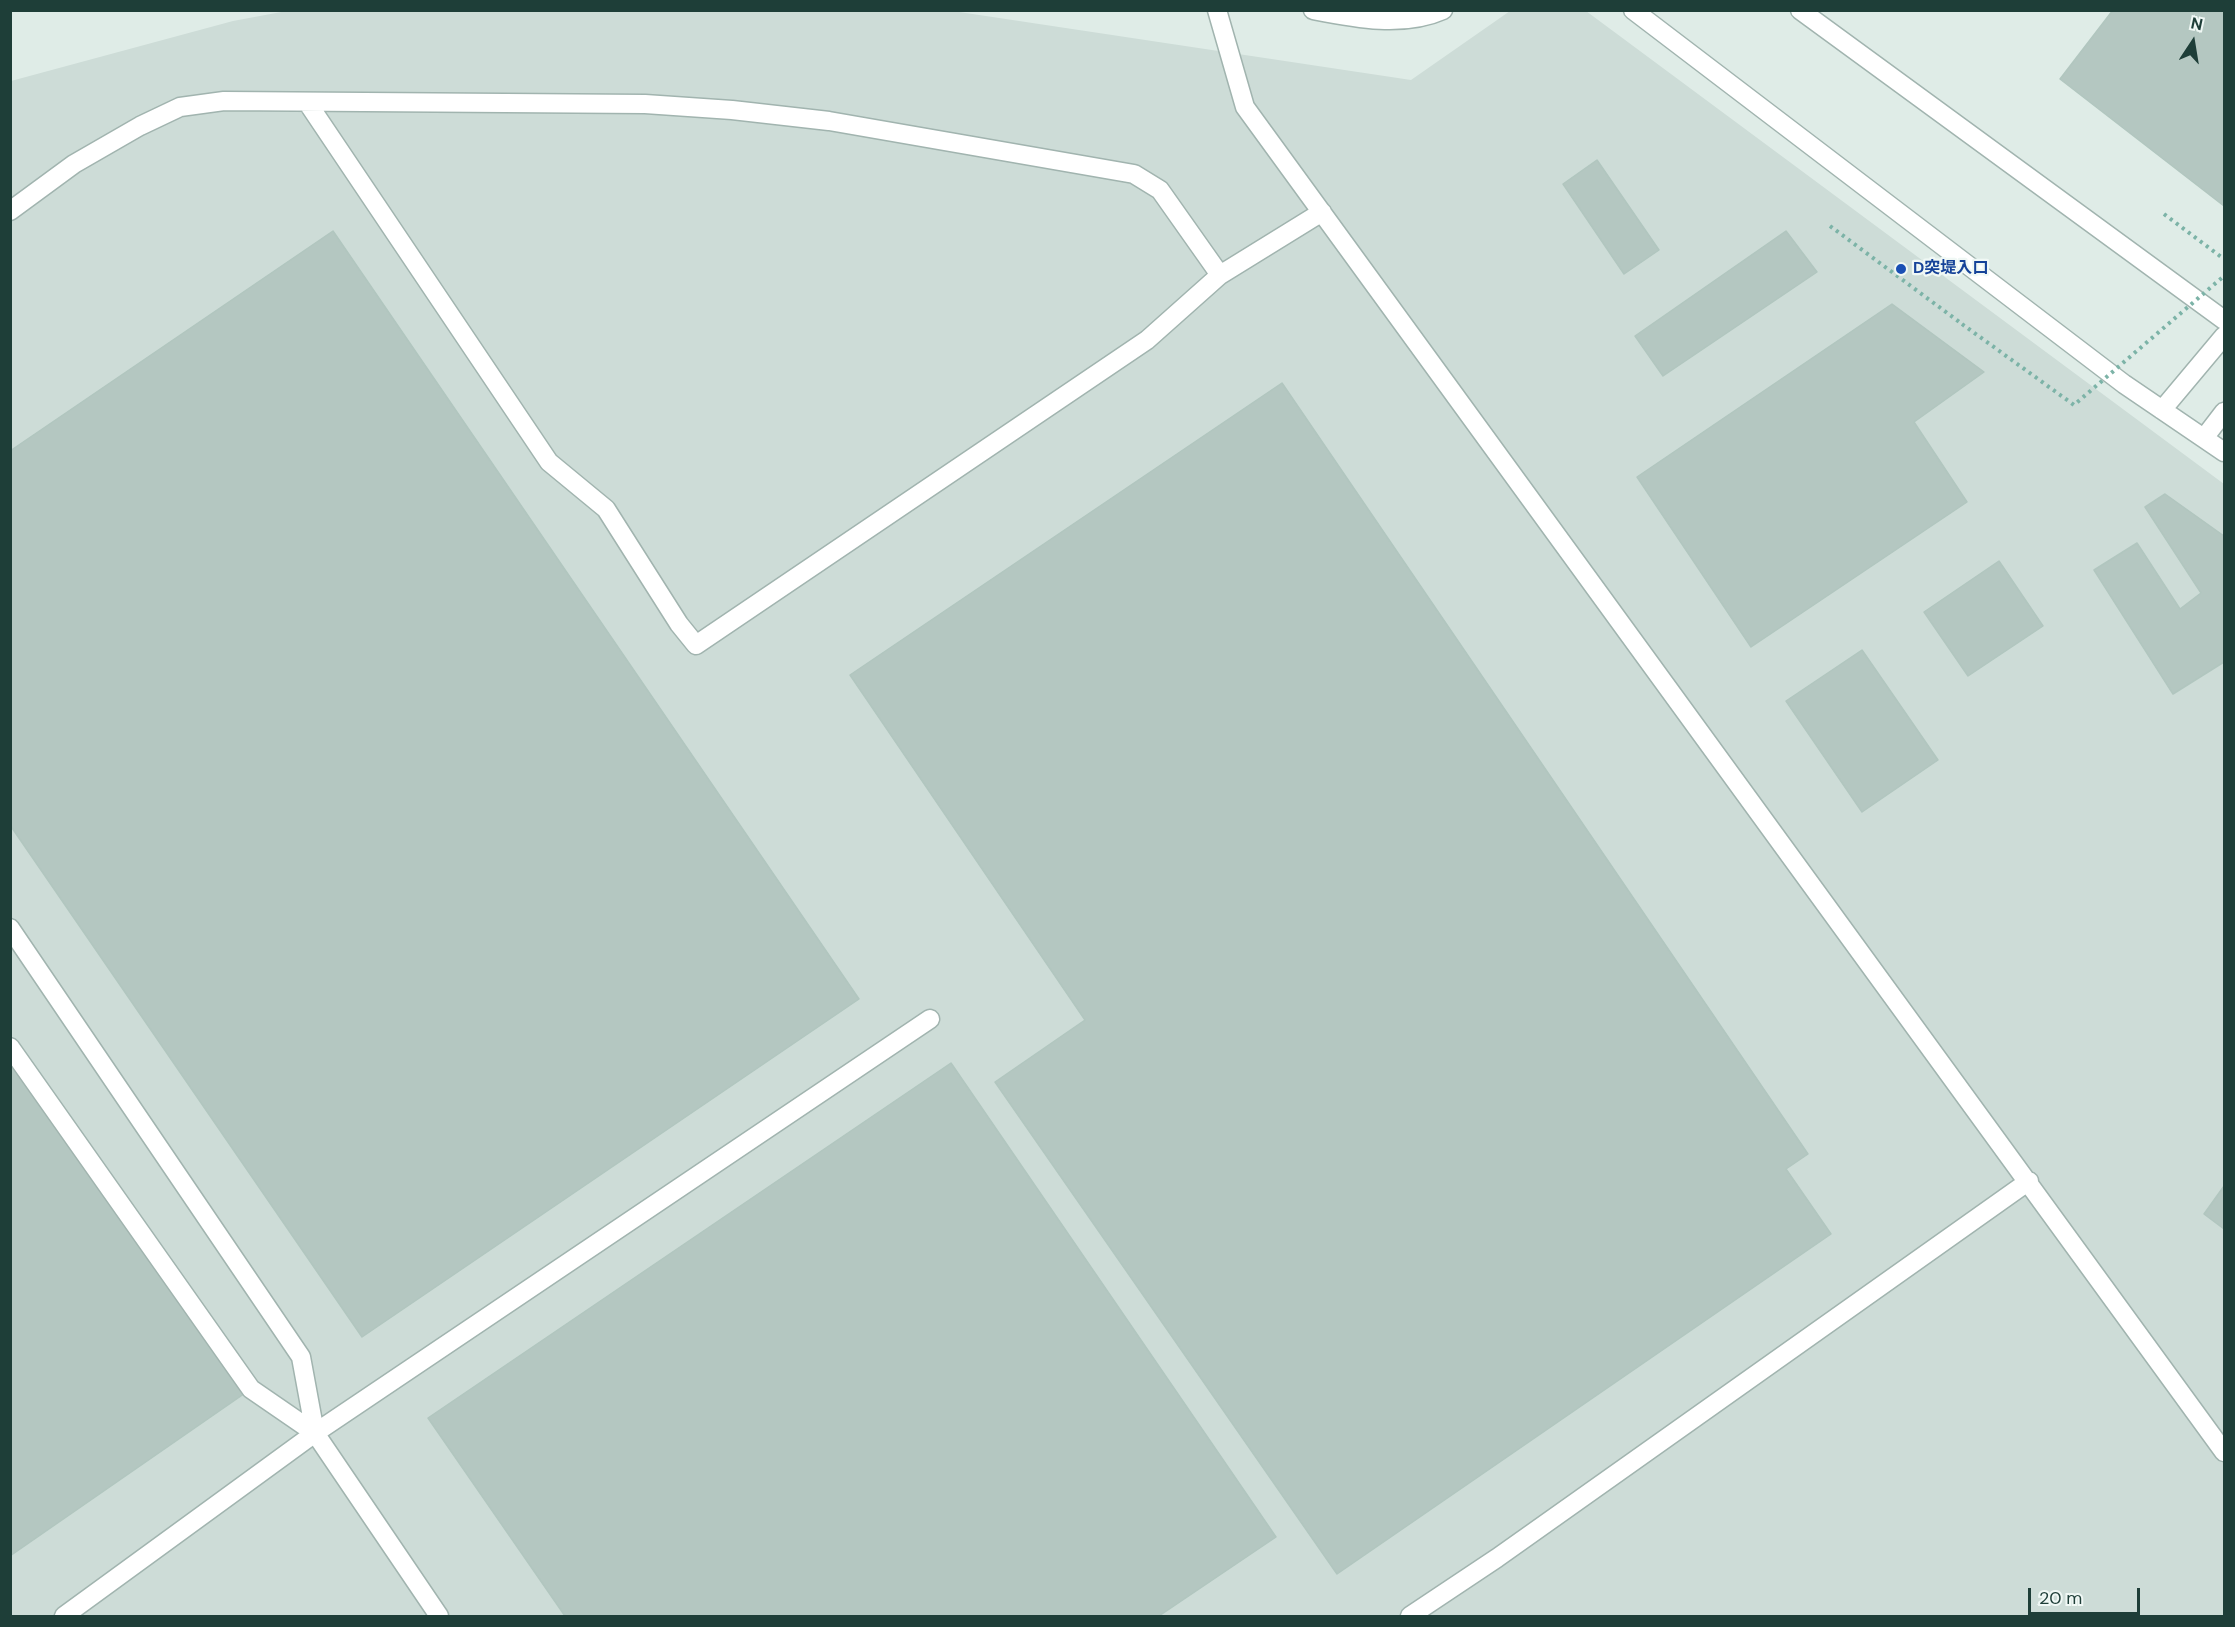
<!DOCTYPE html>
<html>
<head>
<meta charset="utf-8">
<style>
	body { margin:0 }
	#map { position:relative; width:2235px; height:1627px; overflow:hidden; background:#dfece7; font-family:"DM Sans",sans-serif }
	canvas { display:block }
	.frame { position:absolute; inset:0; border:12px solid #1e3e38; pointer-events:none }
	.north { position:absolute; left:2163px; top:12px; width:60px; height:60px; -webkit-text-stroke:4px #f0f8f5; paint-order:stroke; rotate:12deg; font-size:16px; font-weight:700; line-height:24px; text-align:center; color:#1e3e38 }
	.north::after { content:''; display:block; margin:auto; width:21px; height:27px; background:#1e3e38; clip-path:polygon(50% 0,100% 100%,50% 72%,0 100%) }
	.scale { position:absolute; left:2028px; top:1588px; width:112px; height:27px; box-sizing:border-box; border:3px solid #1e3e38; border-top:0; padding-left:8px; font-size:18px; line-height:21px; white-space:nowrap; color:#1e3e38; -webkit-text-stroke:4px #f0f8f5; paint-order:stroke }
</style>
</head>
<body>
<div id="map">
<canvas width="2235" height="1627"></canvas>
<div class="frame"></div>
<div class="north">N</div>
<div class="scale">20 m</div>
</div>
<script>
const ctx = document.querySelector('canvas').getContext('2d');
ctx.lineJoin = 'round';
function fillPath(path, color) {
  ctx.fillStyle = color;
  ctx.fill(path, 'evenodd');
}
function trace(path, color, width, dash) {
  ctx.strokeStyle = color;
  ctx.lineWidth = width;
  ctx.lineCap = dash ? 'butt' : 'round';
  ctx.setLineDash(dash || []);
  ctx.stroke(path);
}
function drawText(font, color, halo, rows, align = 'center') {
  ctx.font = font + ' "DM Sans","Noto Sans JP",sans-serif';
  ctx.lineWidth = 4.5;
  ctx.setLineDash([]);
  ctx.textBaseline = 'middle';
  ctx.strokeStyle = halo;
  ctx.fillStyle = color;
  for (const [text, x, y, turn = 0] of rows) {
    ctx.save();
    ctx.translate(x, y);
    ctx.rotate((+turn || 0) * Math.PI / 180);
    ctx.textAlign = isNaN(turn) ? turn : align;
    if (halo) ctx.strokeText(text, 0, 0);
    ctx.fillText(text, 0, 0);
    ctx.restore();
  }
}
fillPath(new Path2D(`
	M292,10H946L1411,80L1510,11H1586L2224,484V1616H11V81L233,21Z`), '#cddcd7');
const building = new Path2D(`
	M2113,10H2224V206L2060,79Z
	M1597,160L1659,250L1624,274L1563,184Z
	M333,231L859,999L362,1337L10,825V451Z
	M1786,231L1817,272L1663,376L1635,336Z
	M1892,304L1984,372L1914,422L1967,502L1751,647L1637,477Z
	M1282,383L1808,1154L1786,1169L1831,1234L1337,1574L995,1082L1085,1020L850,675Z
	M2165,494L2224,536V662L2173,694L2094,570L2137,543L2180,609L2201,593L2145,507Z
	M1999,561L2043,626L1968,676L1924,612Z
	M1862,650L1938,760L1862,812L1786,701Z
	M10,1047L251,1389L10,1556Z
	M951,1063L1276,1537L1159,1616H565L428,1418Z
	M2224,1186V1229L2204,1214Z`);
fillPath(building, '#b4c7c1');
trace(building, '#b1c6bf', 1.5);
const minor = new Path2D(`
	M1217,10L1245,107L2224,1452
	M1313,10C1354,18 1403,28 1443,10
	M1633,10L2124,384L2224,452
	M1800,10L2224,320
	M307,102L549,462L606,509L679,624L696,645L1147,340L1220,275L1322,212
	M10,211L74,164L140,126L180,107L224,101L645,104L732,110L829,121L1134,174L1160,190L1220,275
	M2162,410L2224,336
	M2204,438L2224,412
	M10,928L301,1357L315,1433
	M10,1047L251,1389L315,1433L439,1616
	M64,1616L315,1433L930,1019
	M1410,1616L1497,1558L2029,1181`);
trace(minor, '#a1b4af', 21);
trace(new Path2D(`
	M2164,214L2224,259
	M1830,226L1962,324`), '#7cb3a7', 4, [3, 4.5]);
trace(minor, '#fff', 18);
trace(new Path2D(`
	M1962,324L2074,405L2224,276`), '#7cb3a7', 4, [3, 4.5]);
for (const [x, y, r, color] of [
	[1901,269,6,"#1a4fb4"]
]) {
  const dot = new Path2D();
  dot.arc(x, y, r, 0, 2 * Math.PI);
  ctx.fillStyle = color;
  ctx.fill(dot);
  trace(dot, '#f0f8f5', 2);
}
drawText('bold 16px', '#164399', '#f0f8f5', [
	["D突堤入口",1913,269]
], 'left');
</script>
</body>
</html>
